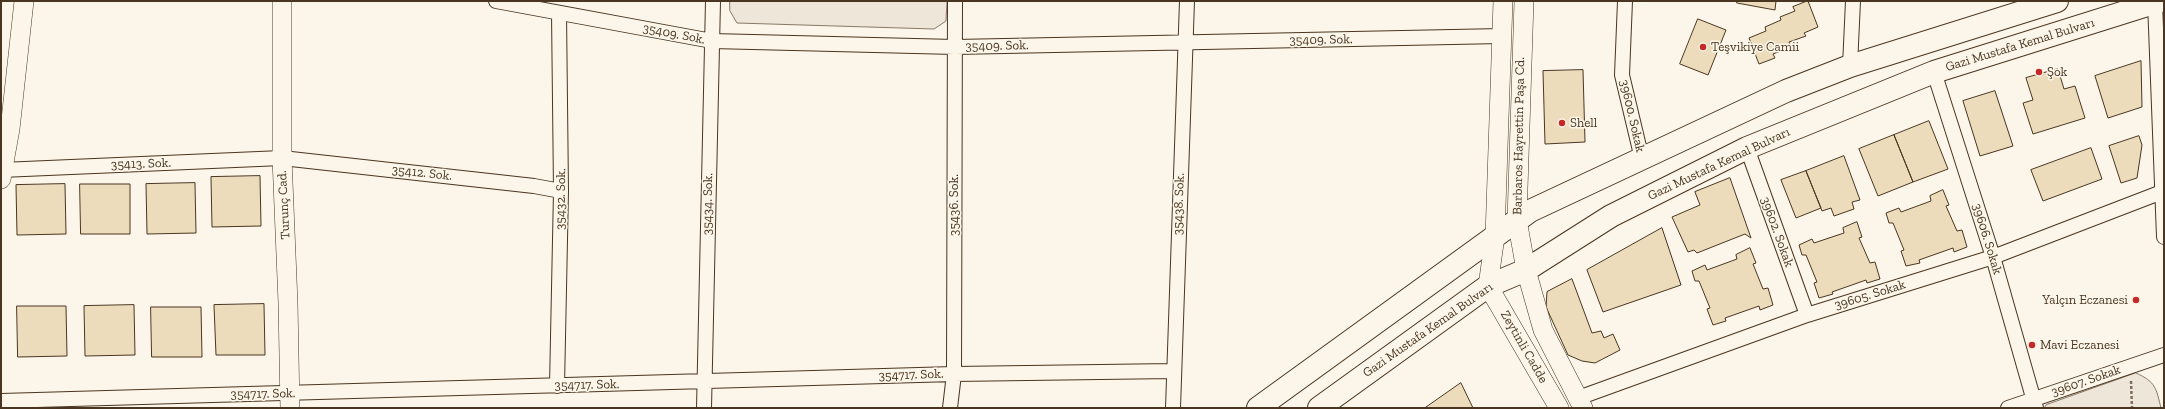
<!DOCTYPE html>
<html>
<head>
<meta charset="utf-8">
<style>
	body { margin:0 }
	#map { position:relative; width:2165px; height:409px; overflow:hidden; background:#fbf6e9; font-family:"Zilla Slab",serif }
	canvas { display:block }
	.frame { position:absolute; inset:0; border:2px solid #4a3520; pointer-events:none }
</style>
</head>
<body>
<div id="map">
<canvas width="2165" height="409"></canvas>
<div class="frame"></div>
</div>
<script>
const ctx = document.querySelector('canvas').getContext('2d');
ctx.lineJoin = 'round';
function fillPath(path, color) {
  ctx.fillStyle = color;
  ctx.fill(path, 'evenodd');
}
function trace(path, color, width, dash) {
  ctx.strokeStyle = color;
  ctx.lineWidth = width;
  ctx.lineCap = dash ? 'butt' : 'round';
  ctx.setLineDash(dash || []);
  ctx.stroke(path);
}
function drawText(font, color, halo, rows, align = 'center') {
  ctx.font = font + ' "Zilla Slab",serif';
  ctx.lineWidth = 3;
  ctx.setLineDash([]);
  ctx.textBaseline = 'middle';
  ctx.strokeStyle = halo;
  ctx.fillStyle = color;
  for (const [text, x, y, turn = 0] of rows) {
    ctx.save();
    ctx.translate(x, y);
    ctx.rotate((+turn || 0) * Math.PI / 180);
    ctx.textAlign = isNaN(turn) ? turn : align;
    if (halo) ctx.strokeText(text, 0, 0);
    ctx.fillText(text, 0, 0);
    ctx.restore();
  }
}
const green = new Path2D(`
	M730,1H947L946,21L934,29L737,23L730,11Z
	M2136,373C2156,382 2156,388 2161,408H2044L2046,405Z`);
fillPath(green, '#ede6d9');
trace(green, '#887966', 1);
const building = new Path2D(`
	M1737,1H1776L1775,10L1737,3Z
	M1808,1L1818,27L1804,33L1806,36L1789,42L1791,47L1773,54L1775,58L1759,64L1749,38L1766,31L1765,27L1781,20L1780,17L1795,11L1793,7Z
	M1698,19L1726,30L1708,75L1680,64Z
	M2141,61L2142,107L2108,118L2095,76Z
	M2058,69L2064,89L2075,86L2085,118L2033,134L2023,103L2033,100L2026,78Z
	M1583,70L1585,142L1545,144L1543,71Z
	M1995,91L2013,146L1980,156L1963,101Z
	M1929,121L1948,169L1913,182L1894,135Z
	M1894,135L1913,182L1878,196L1859,149Z
	M2139,136L2142,145L2137,178L2121,183L2109,146Z
	M2091,148L2102,179L2043,201L2031,170Z
	M1844,156L1860,200L1852,202L1854,209L1834,216L1831,208L1822,211L1806,171Z
	M1806,171L1821,208L1796,218L1781,180Z
	M260,176L261,226L212,227L211,177Z
	M1730,178L1751,238L1745,234L1697,253L1694,250L1688,252L1672,217L1700,205L1695,192Z
	M195,183L196,233L147,234L146,184Z
	M65,184L66,234L17,235L16,185Z
	M80,184H130V234H81Z
	M1943,190L1949,205L1946,206L1957,231L1962,230L1967,247L1954,252L1953,248L1919,260L1920,263L1906,266L1901,251L1904,250L1893,223H1889L1886,213L1899,208L1901,212L1931,201L1930,196Z
	M1857,222L1862,237L1859,238L1870,263L1875,262L1880,279L1867,283L1866,280L1832,292L1833,294L1819,298L1814,283L1817,282L1806,255H1802L1799,245L1812,239L1814,243L1844,233L1843,228Z
	M1662,228L1681,285L1603,312L1587,270Z
	M1750,248L1756,263L1753,264L1763,289L1768,288L1773,305L1760,310L1759,306L1725,318L1726,321L1713,325L1707,309L1710,308L1699,281H1695L1692,271L1705,265L1707,270L1737,259L1736,255Z
	M1572,279L1592,333L1601,331L1604,338L1613,334L1620,350L1595,363L1582,361L1568,355L1546,307L1547,292Z
	M264,304L265,355H216L214,305Z
	M134,305L135,355L85,356L84,306Z
	M17,306H66L67,356L18,357Z
	M151,307H201L202,357H152Z
	M1461,383L1473,408H1425Z`);
fillPath(building, '#ecdcbc');
trace(building, '#4a3520', 1);
const street = new Path2D(`
	M496,1L712,41L955,47L1502,36
	M1625,1L1622,75L1642,159
	M2155,2L2164,237
	M1850,66L1853,1
	M1934,72L1993,257L2036,408
	M1747,148L1807,315
	M1,170L282,158L534,186L561,191
	M557,386L561,191L559,13
	M1578,398L1807,315L1993,257L2162,192
	M1,401L954,374L1173,371
	M704,408L713,1
	M950,408L954,374L955,1
	M1173,408L1187,1
	M2008,408L2164,355`);
const secondary = new Path2D(`
	M282,1V158L288,303L290,408
	M1503,1L1495,236L1488,286L1559,408
	M1524,1L1517,220L1526,270L1543,330L1583,408
	M1,179L10,129L24,1`);
const highway = new Path2D(`
	M1258,408L1530,211L1786,91L1850,66L2057,1
	M1319,408L1488,286L1526,270L1611,216L1747,148L1934,72L2160,1`);
trace(street, '#4a3520', 16);
trace(secondary, '#4a3520', 20);
trace(highway, '#4a3520', 24);
trace(new Path2D(`
	M2131,381L2132,408`), '#7f6f5c', 2.5, [3, 2]);
trace(street, '#fbf6e9', 14);
trace(secondary, '#fbf6e9', 19);
trace(highway, '#fbf6e9', 22);
for (const [x, y, r, color] of [
	[1703,47,4,"#c62828"],
	[2039,72,4,"#c62828"],
	[1562,123,4,"#c62828"],
	[2136,300,4,"#c62828"],
	[2032,345,4,"#c62828"]
]) {
  const dot = new Path2D();
  dot.arc(x, y, r, 0, 2 * Math.PI);
  ctx.fillStyle = color;
  ctx.fill(dot);
  trace(dot, '#fbf6e9', 1.5);
}
drawText('13px', '#4a3520', '#fbf6e9', [
	["35409. Sok.",674,34,11],
	["35409. Sok.",1321,40,-1],
	["Gazi Mustafa Kemal Bulvarı",2020,45,-17],
	["35409. Sok.",997,46,-1],
	["39600. Sokak",1632,116,77],
	["Barbaros Hayrettin Paşa Cd.",1519,136,-89],
	["35413. Sok.",141,164,-2],
	["Gazi Mustafa Kemal Bulvarı",1719,164,-25],
	["35412. Sok.",422,173,6],
	["35432. Sok.",561,199,-89],
	["35434. Sok.",708,204,-89],
	["35438. Sok.",1179,204,-88],
	["Turunç Cad.",284,205,-93],
	["35436. Sok.",954,205,-90],
	["39602. Sokak",1777,232,70],
	["39606. Sokak",1987,239,73],
	["39605. Sokak",1870,295,-17],
	["Gazi Mustafa Kemal Bulvarı",1428,330,-35],
	["Zeytinli Cadde",1524,347,60],
	["354717. Sok.",911,375,-2],
	["39607. Sokak",2086,381,-19],
	["354717. Sok.",587,385,-1],
	["354717. Sok.",263,394,-1]
]);
drawText('13px', '#4a3520', '#fbf6e9', [
	["Teşvikiye Camii",1711,47],
	["Şok",2047,72],
	["Shell",1570,123],
	["Yalçın Eczanesi",2128,300,"right"],
	["Mavi Eczanesi",2040,345]
], 'left');
</script>
</body>
</html>
